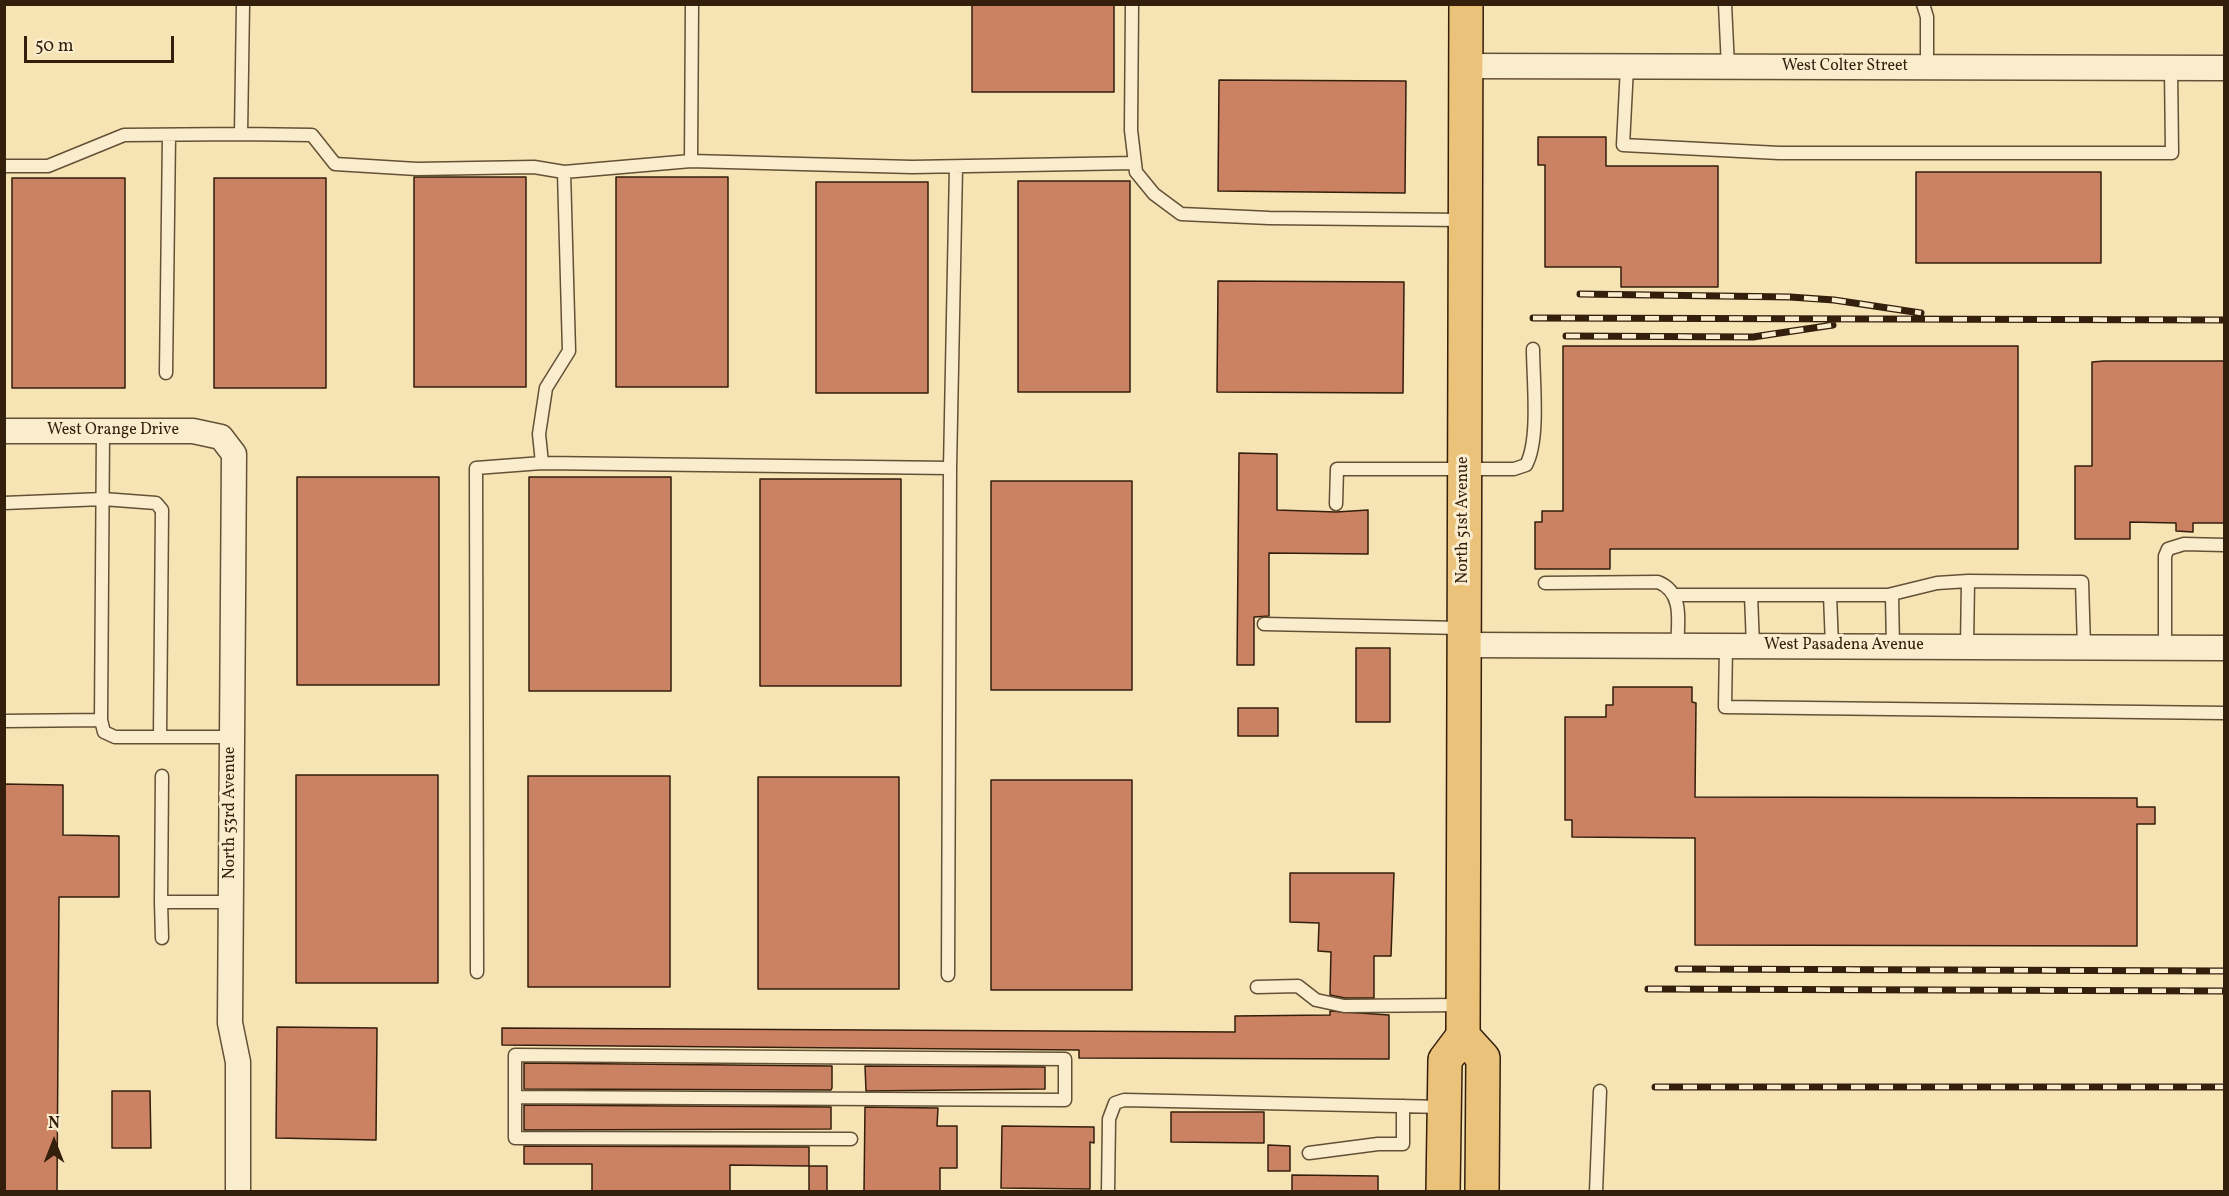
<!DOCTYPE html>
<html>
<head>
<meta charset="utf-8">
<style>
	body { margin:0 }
	#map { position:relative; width:2229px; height:1196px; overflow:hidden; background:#f6e4b4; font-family:Vollkorn,serif }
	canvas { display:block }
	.frame { position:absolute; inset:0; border:6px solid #341e0c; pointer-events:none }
	.north { position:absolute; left:24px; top:1112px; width:60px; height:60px; -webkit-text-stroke:4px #f9edce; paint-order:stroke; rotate:0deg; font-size:16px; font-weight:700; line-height:24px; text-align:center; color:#341e0c }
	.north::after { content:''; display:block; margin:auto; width:21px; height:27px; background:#341e0c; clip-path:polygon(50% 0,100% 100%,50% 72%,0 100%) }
	.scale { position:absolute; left:24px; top:36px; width:150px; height:27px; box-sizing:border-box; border:3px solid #341e0c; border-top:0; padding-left:8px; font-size:18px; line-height:21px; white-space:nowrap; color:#341e0c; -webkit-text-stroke:4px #f9edce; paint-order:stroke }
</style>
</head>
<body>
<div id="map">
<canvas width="2229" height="1196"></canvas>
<div class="frame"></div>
<div class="north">N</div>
<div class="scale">50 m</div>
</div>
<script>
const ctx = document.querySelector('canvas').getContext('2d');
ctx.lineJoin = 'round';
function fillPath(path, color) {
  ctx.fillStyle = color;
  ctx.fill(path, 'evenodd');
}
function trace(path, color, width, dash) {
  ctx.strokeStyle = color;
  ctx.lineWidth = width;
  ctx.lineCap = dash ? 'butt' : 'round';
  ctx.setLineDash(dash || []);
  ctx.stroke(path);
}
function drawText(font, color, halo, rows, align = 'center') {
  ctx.font = font + ' Vollkorn,serif';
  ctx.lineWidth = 6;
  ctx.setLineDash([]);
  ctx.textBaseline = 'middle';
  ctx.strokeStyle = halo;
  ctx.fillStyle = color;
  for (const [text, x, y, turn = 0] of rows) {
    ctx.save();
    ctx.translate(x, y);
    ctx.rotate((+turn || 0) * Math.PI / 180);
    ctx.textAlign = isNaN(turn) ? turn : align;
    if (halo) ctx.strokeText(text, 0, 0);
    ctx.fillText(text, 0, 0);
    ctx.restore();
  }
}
const building = new Path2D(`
	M972,4H1114V92H972Z
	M1219,80L1406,81L1405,193L1218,191Z
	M1538,137H1606V166H1718V287H1621V267H1545V165H1538Z
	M1916,172H2101V263H1916Z
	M414,177H526V387H414Z
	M616,177H728V387H616Z
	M12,178H125V388H12Z
	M214,178H326V388H214Z
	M1018,181H1130V392H1018Z
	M816,182H928V393H816Z
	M1218,281L1404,282L1403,393L1217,392Z
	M1563,346H2018V549H1610V569H1535V522H1542V511H1563Z
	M2104,361H2224V523H2193V532L2176,531V523L2130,522V539H2075V466H2092V362Z
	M1239,453L1277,454V510L1336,512L1368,510V554L1269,553V616L1254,617V665H1237Z
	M297,477H439V685H297Z
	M529,477H671V691H529Z
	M760,479H901V686H760Z
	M991,481H1132V690H991Z
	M1356,648H1390V722H1356Z
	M1613,687H1692V702L1696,703L1695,797L2137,798V807H2155V824H2137V946L1695,945V838L1572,837V820H1565V717H1606V705H1613Z
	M1238,708H1278V736H1238Z
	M296,775H438V983H296Z
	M528,776H670V987H528Z
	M758,777H899V989H758Z
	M991,780H1132V990H991Z
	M4,784L63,785V835L119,836V897H59L57,1191H4Z
	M1290,873H1394L1391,956H1374V998H1345L1330,995L1331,952L1318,951L1319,923L1290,922Z
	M1330,1011L1389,1015V1059L1079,1058V1050L502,1045V1028L1235,1032V1016L1330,1015Z
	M277,1027L377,1028L376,1140L276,1138Z
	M524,1063L832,1066V1088L831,1090L524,1089Z
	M865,1066L1045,1067V1089L866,1091Z
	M112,1091H150L151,1148H112Z
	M524,1105L831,1107V1129L524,1130Z
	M865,1107L938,1108L937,1126H957V1168H940V1191H864Z
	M1171,1112H1264V1143L1171,1142Z
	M1002,1126L1094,1127V1143L1090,1142V1189L1001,1188Z
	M1268,1145L1290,1146V1171H1268Z
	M524,1146L809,1147V1166L730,1165V1191H592V1164H524Z
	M809,1166H827V1191H809Z
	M1292,1175L1378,1176V1191H1292Z`);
fillPath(building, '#cb8263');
trace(building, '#341e0c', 1.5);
const lane = new Path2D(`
	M1132,4L1131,130L1136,172L1154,194L1181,214L1269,218L1463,220
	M1725,4L1728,67
	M1923,4L1927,17V67
	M1627,67L1623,145L1779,153H2172L2171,68
	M241,134L312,135L335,164L417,169L534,167L564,172L569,351L546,388L539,434L542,463L476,468L477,972
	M691,161L692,4
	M4,166H48L124,135L241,134L243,4
	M564,172L691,161L912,167L1135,163
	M166,373L169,135
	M103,431L101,720L104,732L115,737H232
	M542,463L950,468L948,975
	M950,468L956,167
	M4,503L103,499L156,503L162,510L160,736
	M1336,504L1337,469H1514L1526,465C1540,440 1533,379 1533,349
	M1545,583L1658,582C1684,592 1678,623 1677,646
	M1675,595H1888L1937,583L1968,581
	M1751,595L1753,646
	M1830,595L1832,646
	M1892,595L1893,647
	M1264,624L1462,628
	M1726,646L1725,707L2224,713
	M1967,647L1968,581L2082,582L2084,647
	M2165,648V556L2168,549L2184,544L2224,545
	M4,721L101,720
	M161,902L162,776
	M162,938L161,902H231
	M1257,987L1298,986L1316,1000L1344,1006L1462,1005
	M515,1097L1065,1100V1059L515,1055V1138L851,1139
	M1309,1153L1378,1144H1403V1106
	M1108,1192L1109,1119L1115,1103L1124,1100L1444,1107
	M1596,1192L1600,1091`);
const street = new Path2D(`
	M1465,66L2224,68
	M4,431H193L221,437L234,454L230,1023L238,1062V1192
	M1463,645L2224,648`);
const primary = new Path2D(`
	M1463,1036L1483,1058L1482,1192
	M1443,1192L1445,1060L1463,1036L1466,4`);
trace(lane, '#645036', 15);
trace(street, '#645036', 27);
trace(primary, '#341e0c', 36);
trace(lane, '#f9edce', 12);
trace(street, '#f9edce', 24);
trace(primary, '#ebc27a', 33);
const rail = new Path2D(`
	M1580,294L1790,297L1834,300L1921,313
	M1533,318L2224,320
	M1566,336L1753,337L1833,325
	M1678,969L2224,971
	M1648,989L2224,991
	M1655,1087H2224`);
trace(rail, '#341e0c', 7);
trace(rail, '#f9edce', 4.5, [14]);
drawText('16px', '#341e0c', '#f9edce', [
	["West Colter Street",1845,67],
	["West Orange Drive",113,431],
	["North 51st Avenue",1464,520,-90],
	["West Pasadena Avenue",1844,646],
	["North 53rd Avenue",231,813,-90]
]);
</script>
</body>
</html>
